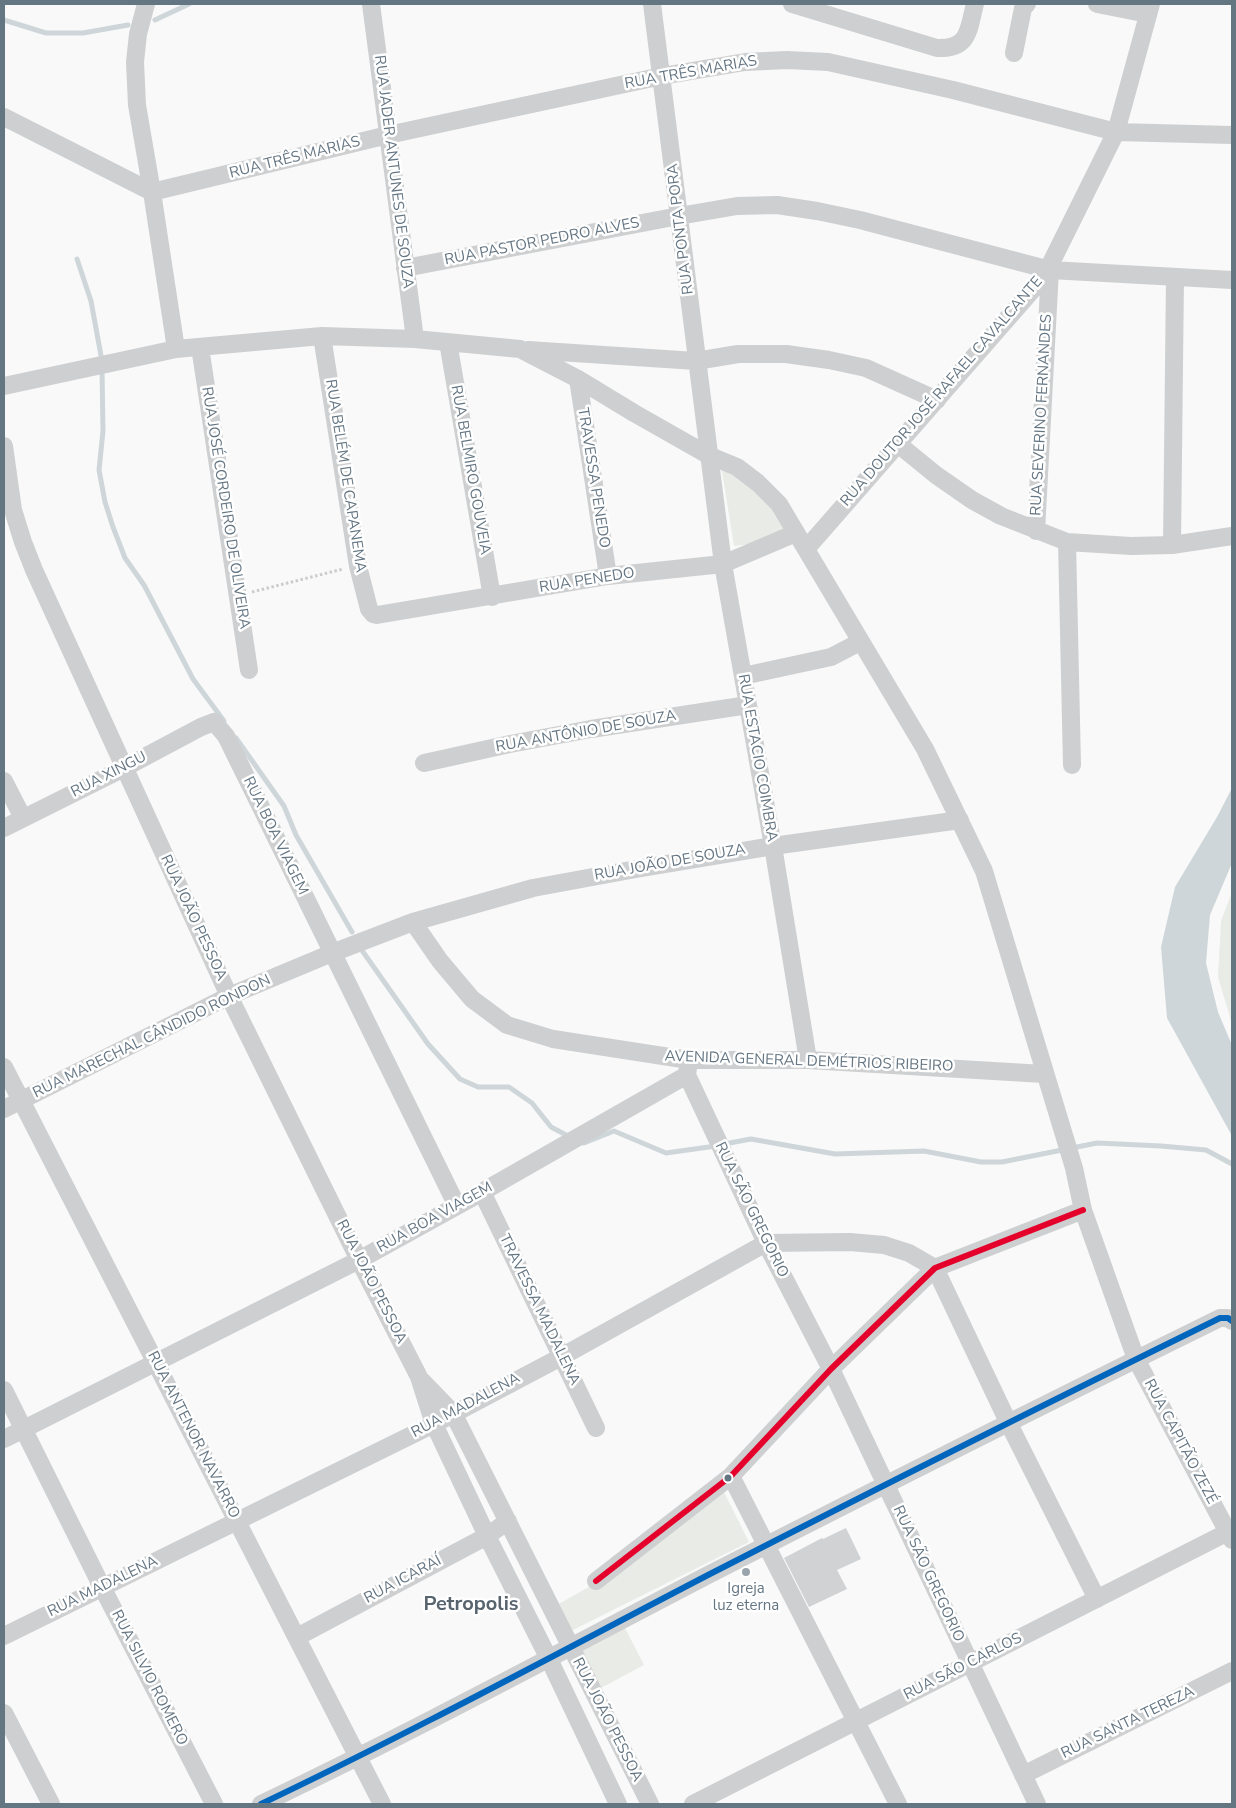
<!DOCTYPE html>
<html>
<head>
<meta charset="utf-8">
<style>
	body { margin:0 }
	#map { position:relative; width:1236px; height:1808px; overflow:hidden; background:#f9f9f9; font-family:"Nunito Sans",sans-serif }
	canvas { display:block }
	.frame { position:absolute; inset:0; border:5px solid #657683; pointer-events:none }
</style>
</head>
<body>
<div id="map">
<canvas width="1236" height="1808"></canvas>
<div class="frame"></div>
</div>
<script>
const ctx = document.querySelector('canvas').getContext('2d');
ctx.lineJoin = 'round';
function fillPath(path, color) {
  ctx.fillStyle = color;
  ctx.fill(path, 'evenodd');
}
function trace(path, color, width, dash) {
  ctx.strokeStyle = color;
  ctx.lineWidth = width;
  ctx.lineCap = dash ? 'butt' : 'round';
  ctx.setLineDash(dash || []);
  ctx.stroke(path);
}
function drawText(font, color, halo, rows, align = 'center') {
  ctx.font = font + ' "Nunito Sans",sans-serif';
  ctx.lineWidth = 5;
  ctx.setLineDash([]);
  ctx.textBaseline = 'middle';
  ctx.strokeStyle = halo;
  ctx.fillStyle = color;
  for (const [text, x, y, turn = 0] of rows) {
    ctx.save();
    ctx.translate(x, y);
    ctx.rotate((+turn || 0) * Math.PI / 180);
    ctx.textAlign = isNaN(turn) ? turn : align;
    if (halo) ctx.strokeText(text, 0, 0);
    ctx.fillText(text, 0, 0);
    ctx.restore();
  }
}
fillPath(new Path2D(`
	M721,465L752,482L797,539L734,546Z
	M1232,892V1024L1218,977L1221,921Z
	M722,1488L749,1542L567,1633L555,1606L596,1583Z
	M625,1628L644,1665L597,1690L577,1653Z`), '#e8ebe6');
fillPath(new Path2D(`
	M1232,788V863L1210,915L1206,963L1218,1012L1232,1045V1136L1167,1018L1161,947L1175,887L1217,817Z`), '#ced6d9');
trace(new Path2D(`
	M4,20L46,33H83L128,25
	M155,20L189,4
	M77,259L91,301L102,361
	M102,369L103,431L99,470L105,502L113,527L125,558L144,585L193,679L224,721
	M236,738L284,806L296,835L352,932
	M361,949L428,1044L460,1079L478,1087H509L532,1103L551,1127L570,1137
	M584,1143L614,1131L666,1153L716,1146
	M724,1144L751,1139L835,1154L924,1151L981,1162H1002L1097,1143L1161,1146L1206,1150L1232,1164`), '#ced6d9', 5);
fillPath(new Path2D(`
	M846,1528L861,1559L837,1570L847,1589L809,1607L784,1558L822,1538L823,1539Z`), '#d0d2d3');
trace(new Path2D(`
	M252,592L343,569`), '#cbcccd', 3, [2.5, 2.5]);
trace(new Path2D(`
	M146,4L138,34L135,62L137,105L152,192L176,349
	M371,4L415,339
	M652,4L723,564L773,846L808,1060
	M792,4L937,48C970,49 968,30 975,4
	M1097,4L1148,14
	M1014,53L1023,8L1027,4
	M4,117L152,192L388,135L662,76L745,62L787,60L828,62L953,90L1116,132L1232,135
	M405,268L679,216L737,206L777,205L817,211L860,220L1050,270L1232,280
	M322,336L358,566L369,609L373,614L377,615L608,576L723,564L796,533
	M448,342L492,597
	M200,347L249,670
	M528,350L696,361L738,354H786L829,360L866,368L937,400
	M578,379L608,576
	M4,386L176,349L322,336L415,339L520,349L578,379L634,413L708,455L737,467L758,483L779,504L925,749L984,871L1074,1168L1083,1210L1136,1359L1232,1540
	M898,444L936,475L972,500L1001,516L1067,542L1131,546L1172,545L1232,536
	M4,446L13,510L23,542L34,570L229,996L359,1260L419,1377L434,1424L487,1536L549,1659L618,1804
	M1036,531L1050,270
	M1067,542L1072,765
	M1172,545L1175,277
	M806,549L1041,280L1048,269L1116,132L1151,4
	M743,676L831,657L860,642
	M424,763L510,744L591,729L748,705
	M4,781L23,818
	M4,828L124,768L201,727L214,722L226,736L457,1206
	M413,922L440,961L472,999L507,1025L553,1039L689,1060H808L1044,1074
	M4,1067L382,1804
	M687,1075L766,1243L831,1369L886,1485L1037,1804
	M4,1109L229,996L332,953L413,922L533,888L636,869L773,846L960,820
	M482,1192L596,1428
	M935,1268L1009,1424L1097,1599
	M422,1381L453,1413L650,1804
	M4,1390L102,1587L214,1804
	M4,1439L359,1260L482,1192L687,1075L689,1060
	M731,1476L898,1804
	M596,1581L731,1476L831,1369L935,1268L1083,1210
	M4,1636L434,1424L561,1357L766,1243L850,1242L884,1245L909,1253L935,1268
	M297,1637L487,1536L508,1521
	M4,1713L51,1804
	M1023,1775L1232,1671
	M261,1804C412,1732 560,1652 708,1575C878,1488 1049,1402 1220,1318H1228L1232,1321
	M693,1804L1232,1530`), '#cecfd0', 18);
trace(new Path2D(`
	M596,1581L731,1476L831,1369L935,1268L1083,1210`), '#e4002b', 6);
trace(new Path2D(`
	M261,1804C412,1732 560,1652 708,1575C878,1488 1049,1402 1220,1318H1228L1232,1321`), '#0065bd', 6);
for (const [x, y, r, color] of [
	[728,1478,4.5,"#657683"],
	[746,1572,5,"#99a4ac"]
]) {
  const dot = new Path2D();
  dot.arc(x, y, r, 0, 2 * Math.PI);
  ctx.fillStyle = color;
  ctx.fill(dot);
  trace(dot, '#fff', 2);
}
drawText('15px', '#657683', '#fff', [
	["RUA TRÊS MARIAS",691,73,-10],
	["RUA TRÊS MARIAS",295,158,-14],
	["RUA JADER ANTUNES DE SOUZA",393,172,83],
	["RUA PONTA PORA",681,229,-97],
	["RUA PASTOR PEDRO ALVES",542,242,-11],
	["RUA DOUTOR JOSÉ RAFAEL CAVALCANTE",942,392,-49],
	["RUA SEVERINO FERNANDES",1042,415,-87],
	["RUA BELMIRO GOUVEIA",470,470,80],
	["RUA BELÉM DE CAPANEMA",345,476,81],
	["TRAVESSA PENEDO",593,478,81],
	["RUA JOSÉ CORDEIRO DE OLIVEIRA",225,508,81],
	["RUA PENEDO",587,581,-9],
	["RUA ANTÔNIO DE SOUZA",586,732,-10],
	["RUA ESTACIO COIMBRA",757,758,80],
	["RUA XINGU",109,775,-27],
	["RUA BOA VIAGEM",275,836,64],
	["RUA JOÃO DE SOUZA",670,863,-10],
	["RUA JOÃO PESSOA",193,918,65],
	["RUA MARECHAL CÂNDIDO RONDON",152,1037,-26],
	["AVENIDA GENERAL DEMÉTRIOS RIBEIRO",809,1062,2],
	["RUA SÃO GREGORIO",751,1210,64],
	["RUA BOA VIAGEM",435,1218,-29],
	["RUA JOÃO PESSOA",371,1282,63],
	["TRAVESSA MADALENA",539,1310,64],
	["RUA MADALENA",466,1406,-28],
	["RUA ANTENOR NAVARRO",193,1435,63],
	["RUA CAPITÃO ZEZÉ",1180,1442,62],
	["RUA SÃO GREGORIO",928,1574,65],
	["RUA ICARAÍ",403,1580,-28],
	["RUA MADALENA",103,1587,-26],
	["RUA SÃO CARLOS",963,1667,-27],
	["RUA SILVIO ROMERO",149,1678,63],
	["RUA JOÃO PESSOA",607,1720,63],
	["RUA SANTA TEREZA",1128,1723,-26]
]);
drawText('15px', '#657683', '#fff', [
	["Igreja",746,1589],
	["luz eterna",746,1606]
]);
drawText('bold 20px', '#57646e', '#fff', [
	["Petropolis",471,1605]
]);
</script>
</body>
</html>
